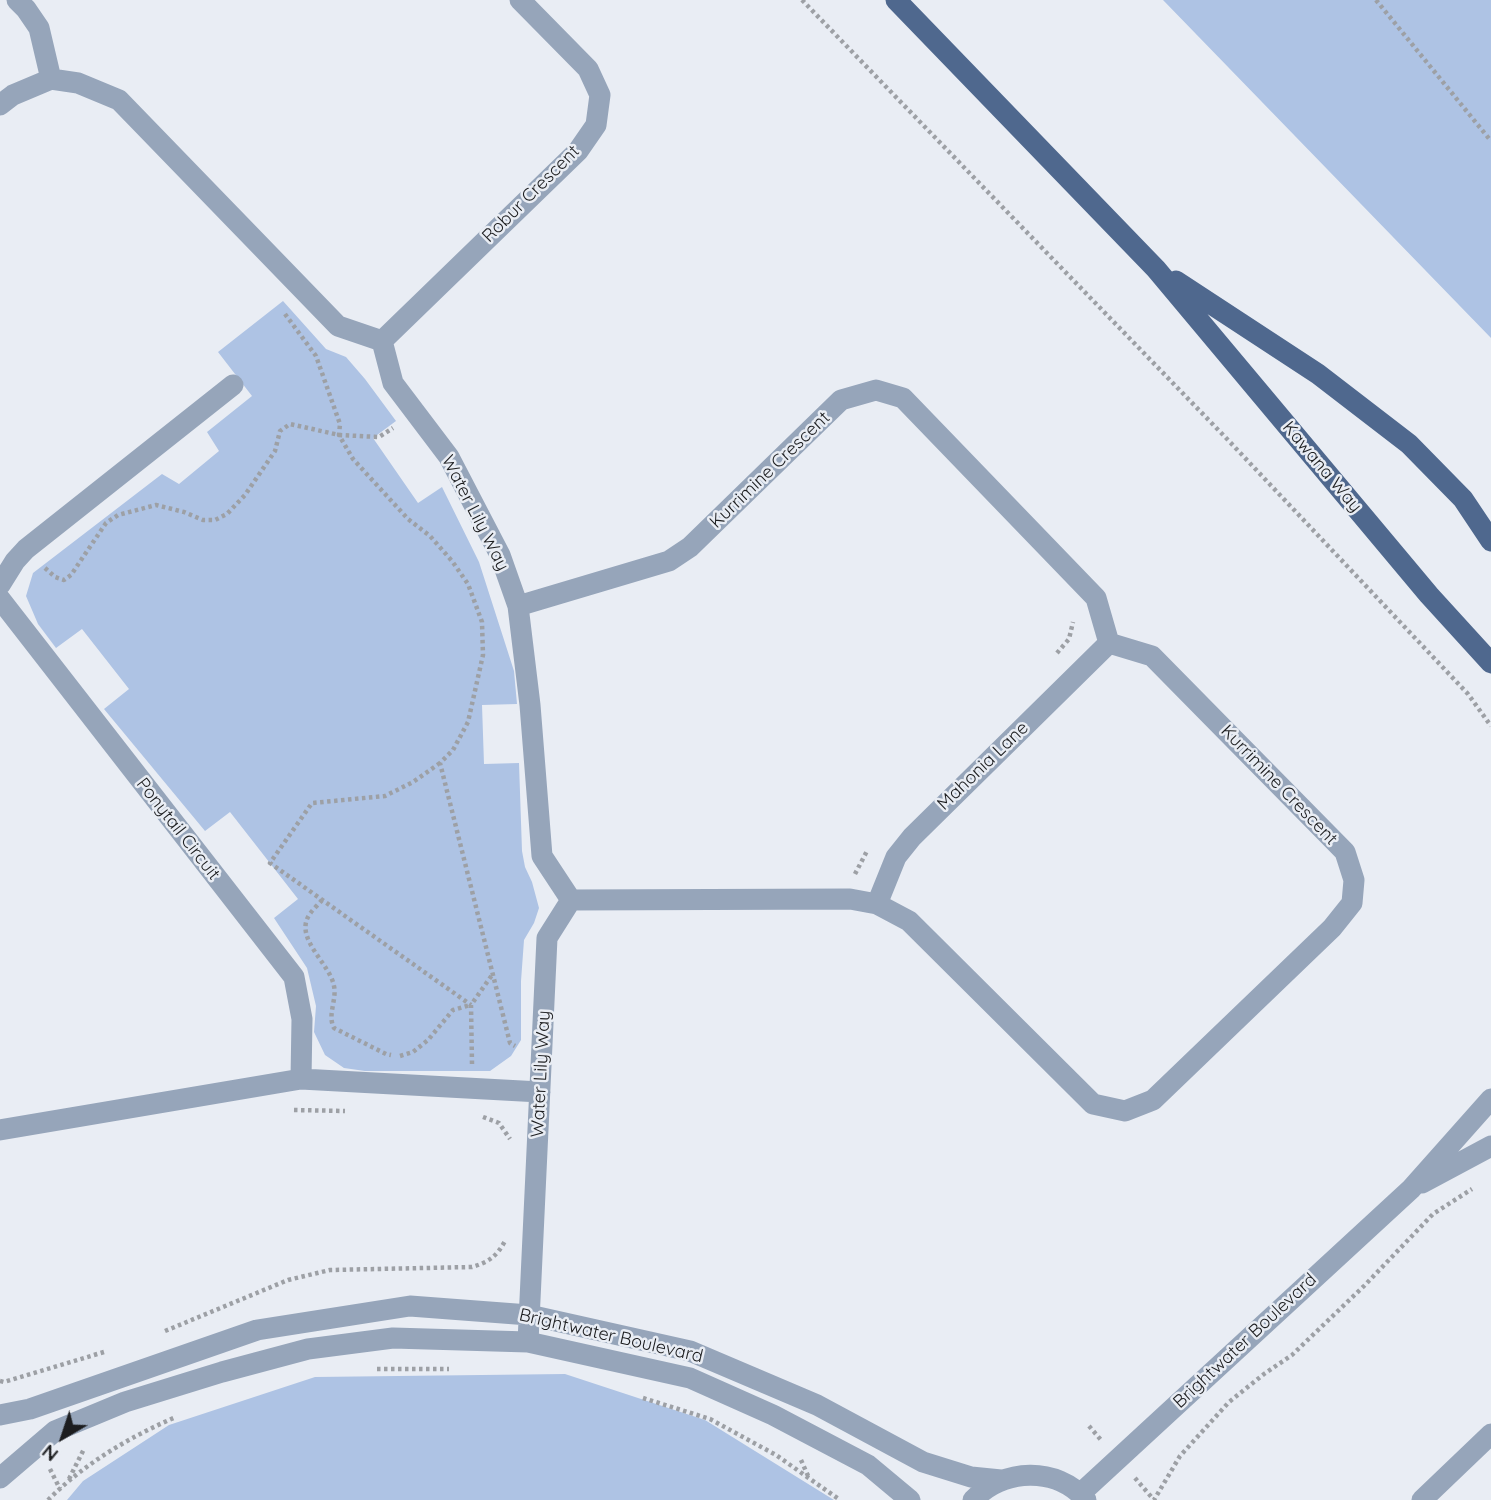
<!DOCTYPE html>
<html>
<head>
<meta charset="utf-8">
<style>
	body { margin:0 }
	#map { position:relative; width:1491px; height:1500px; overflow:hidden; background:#e9edf4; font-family:Quicksand,sans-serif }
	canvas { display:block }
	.north { position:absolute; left:28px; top:1402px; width:70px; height:70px; -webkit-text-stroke:5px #e9edf4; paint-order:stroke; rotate:219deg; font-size:19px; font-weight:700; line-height:28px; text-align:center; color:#1c1d1f }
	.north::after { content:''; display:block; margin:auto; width:24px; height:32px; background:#1c1d1f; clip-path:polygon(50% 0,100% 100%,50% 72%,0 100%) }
</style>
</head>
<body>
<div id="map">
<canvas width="1491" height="1500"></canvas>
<div class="north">N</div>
</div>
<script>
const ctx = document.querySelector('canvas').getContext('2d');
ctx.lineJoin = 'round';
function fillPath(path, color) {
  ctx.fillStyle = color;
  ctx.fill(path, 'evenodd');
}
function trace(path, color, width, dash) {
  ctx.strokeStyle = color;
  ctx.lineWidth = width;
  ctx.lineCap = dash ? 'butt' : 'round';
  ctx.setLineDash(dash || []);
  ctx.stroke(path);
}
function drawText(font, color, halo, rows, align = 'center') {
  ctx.font = font + ' Quicksand,sans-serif';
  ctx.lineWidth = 5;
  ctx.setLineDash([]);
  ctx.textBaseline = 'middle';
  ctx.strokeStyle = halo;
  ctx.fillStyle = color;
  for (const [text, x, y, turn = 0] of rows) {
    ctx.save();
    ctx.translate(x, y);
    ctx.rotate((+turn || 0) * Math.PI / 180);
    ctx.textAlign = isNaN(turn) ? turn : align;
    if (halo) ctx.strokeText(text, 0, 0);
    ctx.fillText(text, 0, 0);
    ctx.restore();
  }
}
fillPath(new Path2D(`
	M1163,0H1491V338Z
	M283,301L326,349L346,357L365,379L396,421L373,438L418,503L442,487L479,562L514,671L517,704L482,705L484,764L519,763L522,851L525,867L532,882L539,908L534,923L524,940L521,981V1040L511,1056L490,1071H365L344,1068L325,1055L314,1032L316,1006L307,968L274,918L298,899L230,812L205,831L104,709L129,689L82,629L56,648L38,624L26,596L33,573L162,474L179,484L219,451L207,432L252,396L218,352Z
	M565,1374L705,1420L834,1500H67L83,1481L169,1425L315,1377Z`), '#aec3e4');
trace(new Path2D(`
	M802,0L1228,440L1468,694L1491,726
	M1376,0L1491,141
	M285,314L316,356L340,424L339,435L353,459L408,519L430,536L452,561L468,584L482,622L483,655L468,722L453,750L440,763L510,1043L515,1046
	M45,568L55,577L64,580L71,575L106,523L118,515L156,505L184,512L203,520H215L227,514L245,495L275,451L280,431L290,424L339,435L379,437L393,428
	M1057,653L1069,639L1073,622
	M440,763L413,782L385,796L312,803L270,863L471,1005
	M855,874L867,851
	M322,900C318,905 311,911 308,917C296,940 330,964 334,986C337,1000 327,1015 334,1028L386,1054L391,1055
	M400,1056L413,1052L428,1040L453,1010L470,1005
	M472,1064L471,1005L492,975
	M294,1110L345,1111
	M483,1117L499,1123L510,1139
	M165,1331L288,1280L330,1270L472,1267C489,1262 497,1256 505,1241
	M377,1369H449
	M0,1381L4,1382L104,1352
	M643,1398L710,1419L776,1455L840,1500
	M1089,1426L1101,1440
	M801,1460L809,1478
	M50,1469L60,1489
	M1135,1478L1154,1500L1180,1456L1229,1402L1264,1374L1292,1355L1364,1286L1433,1214L1472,1189
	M69,1479L84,1449
	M48,1500C84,1464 129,1437 176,1417`), '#9da0a5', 4.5, [3.5, 3.5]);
trace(new Path2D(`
	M17,0L26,9L39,28L51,79
	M0,105L13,95L51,79L78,83L119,100L338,326L382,341L393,383L449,457L500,555L518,606L530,705L542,856L571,900L547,938L528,1342
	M382,341L578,151L596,125L600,95L588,69L520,0
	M0,585L15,561L26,549L233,385
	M0,599L294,977L302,1019L301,1079
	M518,606L669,561L690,547L841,400L876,390L903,398L1096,598L1109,643L1152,656L1345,852L1354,880L1352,903L1332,928L1153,1100L1125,1111L1093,1104L909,921L877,904L850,899L571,900
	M877,904L896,857L912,837L1109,643
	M0,1130L301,1079L540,1092
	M1422,1183L1491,1146
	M0,1415L30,1409L257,1330L410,1306L529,1315L690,1351L817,1405L923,1462L971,1477L1001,1480
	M0,1478L55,1431L125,1402L222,1372L308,1349L393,1338L528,1342L690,1378L773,1415L868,1465L910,1500
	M1080,1494L1411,1189L1491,1099
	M973,1500C1004,1468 1056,1466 1086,1500
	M1422,1500L1491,1434`), '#96a5ba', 21);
trace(new Path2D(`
	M896,0L1156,269L1429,595L1491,663
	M1176,281L1318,374L1409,444L1463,499L1491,541`), '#4f688e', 21);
drawText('18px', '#1c1d1f', '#e9edf4', [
	["Robur Crescent",531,194,-45],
	["Kawana Way",1322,467,50],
	["Kurrimine Crescent",770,470,-44],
	["Water Lily Way",475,513,63],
	["Mahonia Lane",983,766,-44],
	["Kurrimine Crescent",1279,785,46],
	["Ponytail Circuit",178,829,52],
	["Water Lily Way",541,1074,-87],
	["Brightwater Boulevard",611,1336,13],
	["Brightwater Boulevard",1245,1341,-43]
]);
</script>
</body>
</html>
